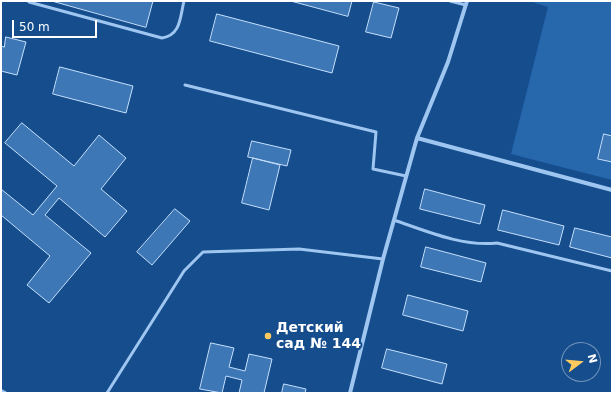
<!DOCTYPE html>
<html>
<head>
<meta charset="utf-8">
<style>
	body { margin:0 }
	#map { position:relative; width:613px; height:394px; overflow:hidden; background:#154d8d; font-family:"DejaVu Sans",sans-serif }
	canvas { display:block }
	.frame { position:absolute; inset:0; border:2px solid #fff; pointer-events:none }
	.north { position:absolute; left:561px; top:342px; width:40px; height:40px; box-sizing:border-box; background:#154d8d; border:1px solid #7394bb; border-radius:50%; rotate:74deg; font-size:11px; font-weight:700; line-height:16px; text-align:center; color:#fff }
	.north::after { content:''; display:block; margin:auto; width:14px; height:18px; background:#ffcb5e; clip-path:polygon(50% 0,100% 100%,50% 72%,0 100%) }
	.scale { position:absolute; left:12px; top:20px; width:85px; height:18px; box-sizing:border-box; border:2px solid #fff; border-top:0; padding-left:5px; font-size:12px; line-height:14px; white-space:nowrap; color:#fff; -webkit-text-stroke:3px #154d8d; paint-order:stroke }
</style>
</head>
<body>
<div id="map">
<canvas width="613" height="394"></canvas>
<div class="frame"></div>
<div class="north">N</div>
<div class="scale">50 m</div>
</div>
<script>
const ctx = document.querySelector('canvas').getContext('2d');
ctx.lineJoin = 'round';
function fillPath(path, color) {
  ctx.fillStyle = color;
  ctx.fill(path, 'evenodd');
}
function trace(path, color, width, dash) {
  ctx.strokeStyle = color;
  ctx.lineWidth = width;
  ctx.lineCap = dash ? 'butt' : 'round';
  ctx.setLineDash(dash || []);
  ctx.stroke(path);
}
function drawText(font, color, halo, rows, align = 'center') {
  ctx.font = font + ' "DejaVu Sans",sans-serif';
  ctx.lineWidth = 4;
  ctx.setLineDash([]);
  ctx.textBaseline = 'middle';
  ctx.strokeStyle = halo;
  ctx.fillStyle = color;
  for (const [text, x, y, turn = 0] of rows) {
    ctx.save();
    ctx.translate(x, y);
    ctx.rotate((+turn || 0) * Math.PI / 180);
    ctx.textAlign = isNaN(turn) ? turn : align;
    if (halo) ctx.strokeText(text, 0, 0);
    ctx.fillText(text, 0, 0);
    ctx.restore();
  }
}
fillPath(new Path2D(`
	M529,1H612V180L511,154L548,7Z`), '#2767ac');
const building = new Path2D(`
	M52,1H153L146,27Z
	M291,1H352L348,16Z
	M374,2L399,8L391,38L366,32Z
	M217,14L339,46L332,73L210,41Z
	M6,37L26,42L17,75L1,71V46L4,47Z
	M60,67L133,86L126,113L53,94Z
	M22,123L74,166L99,135L126,158L101,189L127,211L105,237L59,198L45,215L91,253L49,303L27,285L50,256L1,215V189L33,215L57,186L5,143Z
	M604,134L612,136V162L598,159Z
	M252,141L291,150L287,166L248,157Z
	M253,158L280,165L269,210L242,203Z
	M425,189L485,205L480,224L420,209Z
	M175,209L190,221L152,265L137,252Z
	M503,210L564,226L559,245L498,230Z
	M575,228L612,237V258L570,247Z
	M426,247L486,263L481,282L421,267Z
	M408,295L468,311L463,331L403,315Z
	M211,343L234,348L229,367L245,371L249,354L272,359L264,393H239L242,380L226,376L222,393L200,389Z
	M387,349L447,364L442,384L382,368Z
	M284,384L306,389L305,393H282Z`);
fillPath(building, '#3d77b6');
trace(building, '#c5e0fc', 1);
trace(new Path2D(`
	M450,1L466,5
	M29,2L162,38C181,35 180,17 184,1
	M185,85L376,132L373,169L406,176
	M394,220C426,231 463,247 497,243L612,271
	M107,393L184,271L203,252L299,249L383,259`), '#9ec6f0', 3);
trace(new Path2D(`
	M417,138L612,190
	M1,391L5,393
	M350,393L383,259L417,138L448,62L467,1`), '#9ec6f0', 4);
for (const [x, y, r, color] of [
	[268,336,4,"#ffcb5e"]
]) {
  const dot = new Path2D();
  dot.arc(x, y, r, 0, 2 * Math.PI);
  ctx.fillStyle = color;
  ctx.fill(dot);
  trace(dot, '#154d8d', 1.5);
}
drawText('bold 14px', '#fff', '#154d8d', [
	["Детский",276,328],
	["сад № 144",276,344]
], 'left');
</script>
</body>
</html>
